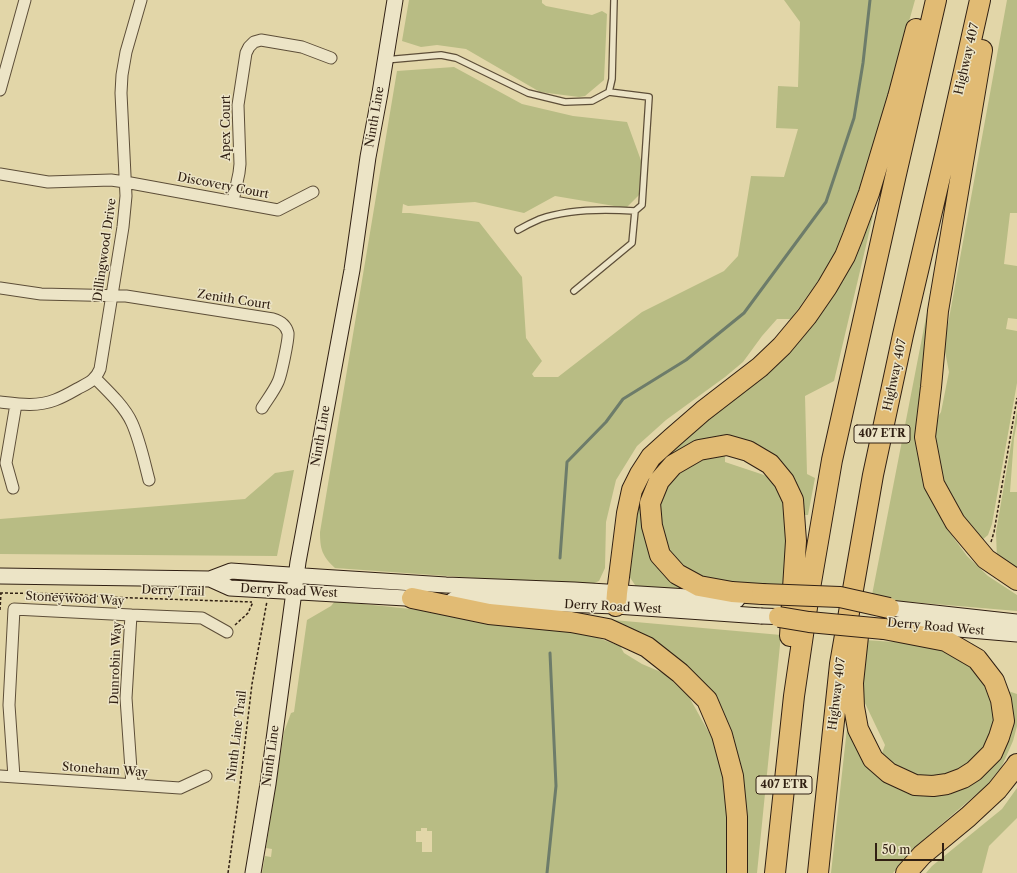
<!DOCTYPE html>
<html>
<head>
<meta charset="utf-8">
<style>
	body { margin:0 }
	#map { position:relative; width:1017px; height:873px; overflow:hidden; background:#e2d6a8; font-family:"Libre Caslon Text",serif }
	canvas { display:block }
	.scale { position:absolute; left:875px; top:843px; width:69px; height:18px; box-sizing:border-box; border:2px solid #312013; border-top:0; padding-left:5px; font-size:12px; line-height:14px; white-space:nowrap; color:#312013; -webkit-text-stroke:3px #ece4c6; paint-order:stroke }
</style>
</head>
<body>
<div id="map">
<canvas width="1017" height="873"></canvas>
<div class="scale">50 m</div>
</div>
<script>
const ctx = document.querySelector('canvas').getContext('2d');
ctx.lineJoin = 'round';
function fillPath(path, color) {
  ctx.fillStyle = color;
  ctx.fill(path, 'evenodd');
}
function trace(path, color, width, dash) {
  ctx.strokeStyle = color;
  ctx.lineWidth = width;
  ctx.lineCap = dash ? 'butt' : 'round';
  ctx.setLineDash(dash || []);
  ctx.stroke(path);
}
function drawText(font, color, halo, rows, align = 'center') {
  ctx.font = font + ' "Libre Caslon Text",serif';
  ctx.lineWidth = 3;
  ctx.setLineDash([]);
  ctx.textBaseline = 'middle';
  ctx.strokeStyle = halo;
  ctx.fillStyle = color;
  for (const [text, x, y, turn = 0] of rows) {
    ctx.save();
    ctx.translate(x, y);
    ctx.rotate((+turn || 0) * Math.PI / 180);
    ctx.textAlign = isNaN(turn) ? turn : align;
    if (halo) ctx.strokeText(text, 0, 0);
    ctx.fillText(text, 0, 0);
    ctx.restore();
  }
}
fillPath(new Path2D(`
	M409,0H542V3L546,6L592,15L602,11L607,14L604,80L585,96L579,97L540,92L466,49L437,45L421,47L402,41Z
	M784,0H915L879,129L843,240L830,264L791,319H777L762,336L743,362L725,377L666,420L637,446L616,480L606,522L605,568L599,581L587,586L335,568C322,556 320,549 320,532L397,71L454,67L522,104L573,116L627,122L643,166L639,195L626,208L555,196L524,213L475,202L408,206L403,204L402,213H410L479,222L522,277L526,338L542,361L532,374L534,377H558L642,312L724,271L738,256L751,176L784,177L798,129L776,128L778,86L798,87L800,22Z
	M1007,0H1017V213H1010L1004,264L1017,266V319L1008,318L1006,329L1017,331V383L992,524L988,535L981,541L942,491L932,426L941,412L949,372L944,346Z
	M868,215L873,216L834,381L805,396L807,474L815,478L808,515H805L804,531L787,479L710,441L644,500L684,588V593L639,591L627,573L631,514L657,459L756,378Z
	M943,230L929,491L945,526L967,556L988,576L1017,595V611L911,602L871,600Z
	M1017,410V423L1014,438L1010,492H1017V575L997,560L996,532Z
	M725,455V462L770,477L782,498L788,531L785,593L691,577L670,558L658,525L660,501L674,475L692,461Z
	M294,470L277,556L0,554V519L245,499L275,473Z
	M335,601L467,615L582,632L620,646L624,653L642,664L668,675L669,678L689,697L712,738L723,774L728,813L726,873H262L265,856L271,857L272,849L266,848L284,732L291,713L294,712L307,620L331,606ZM421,828H427V831H432V852H422V842H416V831H421Z
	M591,618L781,635L757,873H742L711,699Z
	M865,640L909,643L946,650L971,665L988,684L995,715L990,740L974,762L956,774L932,779L910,776L881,756L885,745L863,699Z
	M1005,690L1017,694V726L1013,741L1002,766L987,785L916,846L893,873H831L848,719L884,779L907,793L933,795L980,776Z
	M1017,788V818L989,846L982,873H926L932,866L1002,809Z`), '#b8bc84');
trace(new Path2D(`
	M560,558L567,462L606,422L623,399L686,360L744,313L826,202L854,118L863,63L870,0
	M547,873L556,786L550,653`), '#6d7c6a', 3);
const service = new Path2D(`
	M385,60L441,55L456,58L528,93L565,102L592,101L609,92L612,79L614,0
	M518,230C525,226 533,222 540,219C568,209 606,209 635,211L642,205L649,97L609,92
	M574,291L632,243L635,211`);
const minor = new Path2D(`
	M0,90L25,0
	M0,174L48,182L111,180L125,182L278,210L313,192
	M233,201L239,173L240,164L238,105L246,53L249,47L254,42L261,40L302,47L331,58
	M0,288L41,294L126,296L273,319C280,321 286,325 288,333C289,338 281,376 278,382C274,391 267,400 262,408
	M95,378C108,391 125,407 132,423C140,441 144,461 149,480
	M0,402C18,404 37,407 55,400C63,397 70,393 77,389C88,383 95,381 100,369L123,227L126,196L121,93L122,75L126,52L141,0
	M13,488L6,463L16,404
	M131,615L126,698L132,784
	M0,776L180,788L206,776
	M14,777L9,705L14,609L131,615L202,618L227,632`);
const secondary = new Path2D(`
	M0,576L210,579L231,571L319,577L446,585L574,590L737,600
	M210,579L230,588L423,599
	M453,600L616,606L761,616
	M889,608L1017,622
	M899,624L1017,634
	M253,873L268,784L298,562L352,270L368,157L380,93L395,0`);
const motorway = new Path2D(`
	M982,50L938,311L931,387L925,437L934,484L955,522L986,559L1017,580
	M762,594L732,592L699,586L677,574L660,555L652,526L650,503L659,481L673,465L699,450L727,445L748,451L770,464L784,481L793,500L796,541L790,636
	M412,598L489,614L571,622L608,629L647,647L680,673L707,700L722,735L733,776L737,817V873
	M616,606L617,593L627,513L632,490L640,474L651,457L672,438L703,411L760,367L782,346L807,316L827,287L845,256L853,236L869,193L898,97L916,29
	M859,627L853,683L854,707L858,729L873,759L889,773L915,785L933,786L947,784L963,778L974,771L992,753L999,737L1004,721L1001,700L994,681L977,659L946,641L884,629
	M775,873L794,696L809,594L832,460L896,174L936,0
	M818,873L840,664L873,475L903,335L948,143L980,0
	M906,873L922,855L968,817L997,790L1016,766L1017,764`);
trace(service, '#5d4e38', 8);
trace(minor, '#5d4e38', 13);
trace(secondary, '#312013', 17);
trace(motorway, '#312013', 22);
trace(new Path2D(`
	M991,542L994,532L1017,398
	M0,593L73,594L105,597L252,602
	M0,610L1,593
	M235,625L248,613L253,602
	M228,873L238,801L252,684L267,601`), '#312013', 1.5, [3, 2]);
trace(service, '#ece4c6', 5.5);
trace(minor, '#ece4c6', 11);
trace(secondary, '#ece4c6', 15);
trace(motorway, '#e1bb74', 20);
const secondaryBridge = new Path2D(`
	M761,616L790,617`);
const motorwayBridge = new Path2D(`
	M762,594L840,597L889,608
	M779,617L809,622L884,629`);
trace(secondaryBridge, '#312013', 17, []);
trace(motorwayBridge, '#312013', 22, []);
trace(secondaryBridge, '#ece4c6', 15);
trace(motorwayBridge, '#e1bb74', 20);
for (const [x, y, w] of [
	[882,434,56],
	[784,785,56]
]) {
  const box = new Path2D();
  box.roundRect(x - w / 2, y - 9, w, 18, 3);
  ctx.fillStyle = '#ece4c6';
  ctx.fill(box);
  trace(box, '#312013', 1);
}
drawText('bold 11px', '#312013', null, [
	["407 ETR",882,434],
	["407 ETR",784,785]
]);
drawText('12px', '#312013', '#ece4c6', [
	["Highway 407",967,59,-77],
	["Ninth Line",375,117,-80],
	["Apex Court",227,128,-90],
	["Discovery Court",223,186,11],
	["Dillingwood Drive",105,250,-82],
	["Zenith Court",234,300,9],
	["Highway 407",895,375,-78],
	["Ninth Line",321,436,-80],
	["Derry Trail",173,591,2],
	["Derry Road West",289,591,3],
	["Stoneywood Way",75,599,3],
	["Derry Road West",613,607,3],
	["Derry Road West",936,627,5],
	["Dunrobin Way",116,663,-88],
	["Highway 407",837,694,-83],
	["Ninth Line Trail",237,736,-83],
	["Ninth Line",271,756,-82],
	["Stoneham Way",105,770,4]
]);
</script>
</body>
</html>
